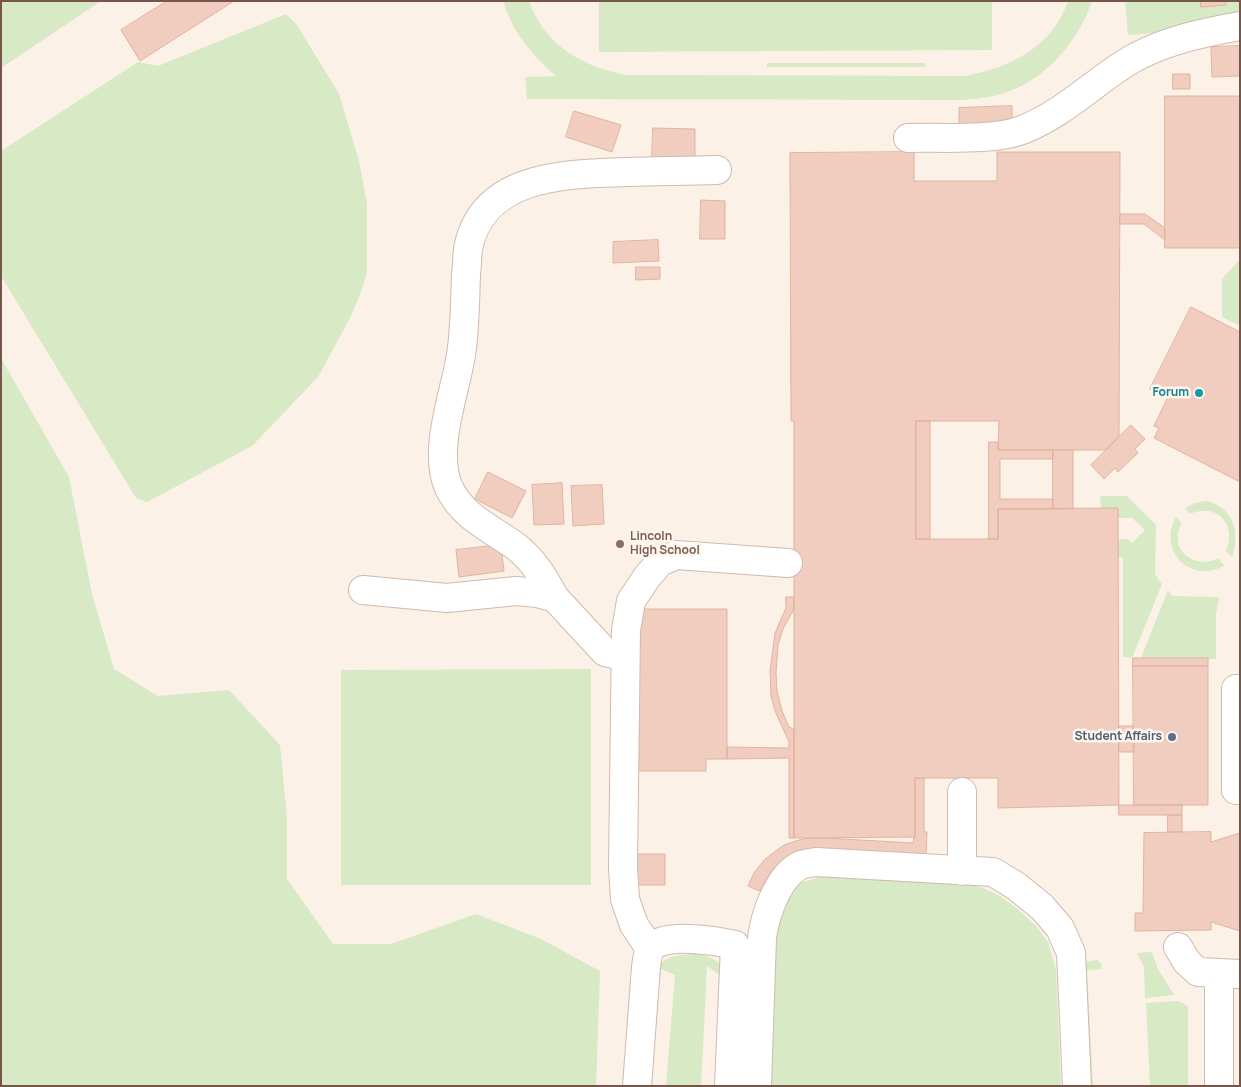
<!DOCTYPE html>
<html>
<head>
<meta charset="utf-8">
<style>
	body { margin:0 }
	#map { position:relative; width:1241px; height:1087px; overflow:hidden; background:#fcf1e6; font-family:Manrope,sans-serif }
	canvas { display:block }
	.frame { position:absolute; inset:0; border:2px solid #74564b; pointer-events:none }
</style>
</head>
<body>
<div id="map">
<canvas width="1241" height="1087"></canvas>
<div class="frame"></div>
</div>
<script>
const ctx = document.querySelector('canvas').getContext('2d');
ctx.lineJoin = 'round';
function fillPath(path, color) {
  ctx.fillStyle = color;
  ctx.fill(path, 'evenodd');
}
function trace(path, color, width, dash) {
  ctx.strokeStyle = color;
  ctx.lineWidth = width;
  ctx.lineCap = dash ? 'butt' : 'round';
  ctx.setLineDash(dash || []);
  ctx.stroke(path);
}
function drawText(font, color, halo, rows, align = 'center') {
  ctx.font = font + ' Manrope,sans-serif';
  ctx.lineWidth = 5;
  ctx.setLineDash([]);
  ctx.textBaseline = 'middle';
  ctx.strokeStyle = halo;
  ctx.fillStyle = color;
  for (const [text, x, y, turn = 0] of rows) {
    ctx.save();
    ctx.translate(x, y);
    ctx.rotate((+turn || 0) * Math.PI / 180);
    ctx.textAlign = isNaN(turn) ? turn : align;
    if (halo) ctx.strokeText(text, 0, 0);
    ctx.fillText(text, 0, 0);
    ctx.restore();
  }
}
fillPath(new Path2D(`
	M1,1H101L1,68Z
	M503,1H529C544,45 584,68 627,75L965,76C1009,68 1053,47 1068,1H1092C1077,45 1041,85 994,96C984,98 973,99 963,100L527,99L525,77L556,76C531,54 513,33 503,1Z
	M599,1H992V50L599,52Z
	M1125,1H1201L1202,7L1226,5V1H1240V18L1170,32L1128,35Z
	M286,14L297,25L339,94L359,161L367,204V272L361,292L350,318L318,377L252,446L147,502L136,498L1,276V151L138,62L158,66Z
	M767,63H925V67H767Z
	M1240,259V326L1222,317V279Z
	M1,358L69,477L92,594L114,669L158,696L229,690L280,745L287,818V879L333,944H391L476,914L541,939L600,971L596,1086H1Z
	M1100,496H1127L1156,525L1155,574L1162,584L1132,658L1123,657V558L1118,557V539H1127L1132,543L1145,530L1132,518H1118L1101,509Z
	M1206,501C1233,507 1241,532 1232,557L1226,551C1237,525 1218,502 1190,514L1185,508L1195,503Z
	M1176,517L1182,523C1167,547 1193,571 1218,558L1224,565C1219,569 1212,571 1205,571C1176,571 1162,541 1176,517Z
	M1168,590L1172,596L1219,597L1216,614V659L1141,658Z
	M591,669V885H341V670Z
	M836,875L949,882L980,887L1000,896L1019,910L1036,926L1048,942L1056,970L1061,1086H760L767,941L787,892L800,883L820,877Z
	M1152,952L1158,969L1174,995L1145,998L1144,967L1137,953Z
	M694,954C710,955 725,962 726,980L707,966L701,1086H666L675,975L657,967C667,955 680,955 694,954Z
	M1097,960L1101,963L1102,969L1087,970L1093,1086H1087L1082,962Z
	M1178,1001L1188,1006V1086H1150L1146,1003Z`), '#d7e9c5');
const building = new Path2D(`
	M167,1H234L140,61L121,30Z
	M1201,1H1226V5L1201,7Z
	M1240,46V76L1212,77L1211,47Z
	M1173,74H1190V89H1173Z
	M1165,96H1240V248H1165Z
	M1012,106V123L959,124V108Z
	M574,111L621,125L612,152L566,137Z
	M653,128L695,129V159H652Z
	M914,152V181H997V152H1120L1119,437L1106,450H998L999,421H916V539H998V509L1118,508L1119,805L998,808V778H915V837L794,838V421H791L790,153Z
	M701,200L725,201V239H700Z
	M1120,214H1145L1165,228V240L1144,224H1120Z
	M658,240L659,261L613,263V242Z
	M636,267H660V279L636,280Z
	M1191,307L1240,332V482L1154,438L1159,428L1154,426L1168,397L1150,389Z
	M916,421H930V539H916Z
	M1131,425L1145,439L1135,449L1138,453L1118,472L1115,468L1104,479L1091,465Z
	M989,442H998V450H1053V459H1000V499H1053V509H998V539H989Z
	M1053,450H1073V509H1053Z
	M488,472L526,491L512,518L475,499Z
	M562,483L564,524L534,525L532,485Z
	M602,485L604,524L573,526L571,486Z
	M501,545L504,571L459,577L456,550Z
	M786,597H794V609L783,629L778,645L776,673L777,691L782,711L789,727L794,729V838H789V758L727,759V747L789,748V742L775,711L771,696L770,671L775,633L786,608Z
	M638,609H727V759H706V771H638Z
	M1133,658H1208V666H1133Z
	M1133,666H1208V805H1134Z
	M1119,726H1134V752H1119Z
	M915,778H924V832H927L926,858L784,860L771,871L760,891L748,886L754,873L765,859L784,845L799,840L808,838H825L913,843L914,837H915Z
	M1119,805H1182V815H1119Z
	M1168,815H1182V832H1168Z
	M1211,832V842L1240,833V931L1211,922V930L1135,931V913H1143L1144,833Z
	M636,854H665V885H636Z`);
fillPath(building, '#f0cdbe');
trace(building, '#e2b29f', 1);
const minor = new Path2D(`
	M908,138C940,137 994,141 1022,130C1061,115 1090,86 1124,64C1158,42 1201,33 1240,26
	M363,590L447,598L516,591L538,593L555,598L605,652L625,657
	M555,598C544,578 533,559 514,545C489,527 464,518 449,488C432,451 455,393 461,355C465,329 465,302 466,275C467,267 467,257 468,249C482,174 567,174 626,172C656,171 687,171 717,170
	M1240,689H1236V790H1240
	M962,792V871
	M1178,947L1187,962L1198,972L1240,974
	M650,949L634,925L625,899L623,868L626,630L631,601L647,577L660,562L676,555L788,563
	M637,1086L646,967C647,962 647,953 651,948C663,932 717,941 735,945L729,1086
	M757,1086L762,938C765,915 777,880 797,867C802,863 810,863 816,862L993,872L1016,886L1042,907L1060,928L1071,953L1077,1086
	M1219,1086V974`);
trace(minor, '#cfbaaf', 30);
trace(minor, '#fff', 28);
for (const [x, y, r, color] of [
	[1199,393,5,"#0f9aa8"],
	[620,544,5,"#8d6e63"],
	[1172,737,5,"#5c6f8a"]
]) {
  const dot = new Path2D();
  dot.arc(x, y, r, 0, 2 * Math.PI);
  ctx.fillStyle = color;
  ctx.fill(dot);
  trace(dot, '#fef5ec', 2);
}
drawText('bold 12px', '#0d838f', '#fef5ec', [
	["Forum",1189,393]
], 'right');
drawText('bold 12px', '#785e54', '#fef5ec', [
	["Lincoln",630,537],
	["High School",630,551]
], 'left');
drawText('bold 12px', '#4e5e75', '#fef5ec', [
	["Student Affairs",1162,737]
], 'right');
</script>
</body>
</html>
